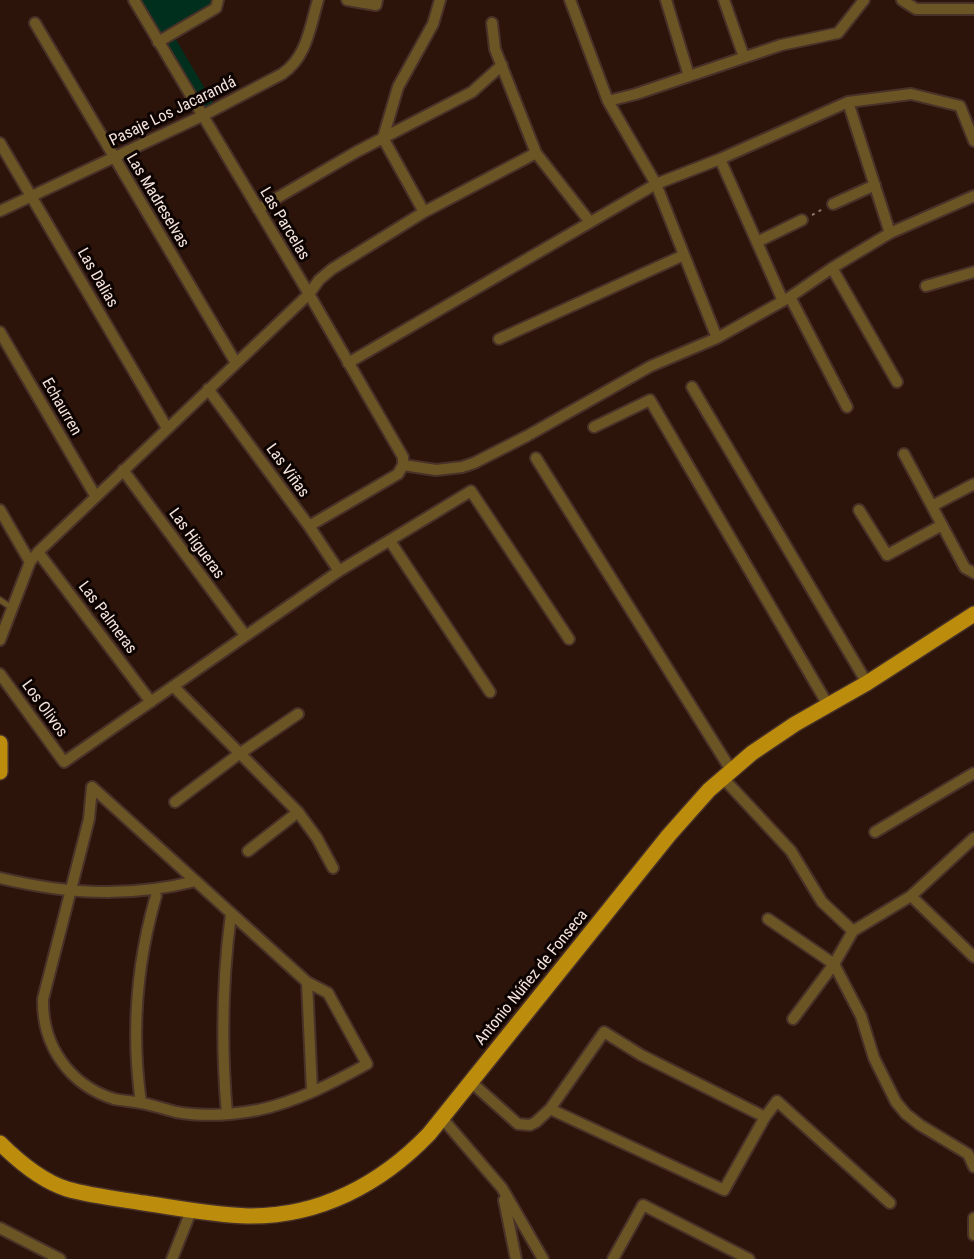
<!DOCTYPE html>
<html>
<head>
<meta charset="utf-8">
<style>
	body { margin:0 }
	canvas { display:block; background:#2c140a }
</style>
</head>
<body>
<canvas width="974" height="1259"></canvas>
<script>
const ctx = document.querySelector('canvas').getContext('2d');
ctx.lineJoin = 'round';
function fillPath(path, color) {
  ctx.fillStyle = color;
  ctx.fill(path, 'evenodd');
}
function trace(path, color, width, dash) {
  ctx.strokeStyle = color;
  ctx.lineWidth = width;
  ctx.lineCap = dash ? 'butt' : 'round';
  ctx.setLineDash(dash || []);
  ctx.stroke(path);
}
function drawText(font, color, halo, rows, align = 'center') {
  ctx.font = font + ' "Roboto Condensed",sans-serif';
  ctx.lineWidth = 6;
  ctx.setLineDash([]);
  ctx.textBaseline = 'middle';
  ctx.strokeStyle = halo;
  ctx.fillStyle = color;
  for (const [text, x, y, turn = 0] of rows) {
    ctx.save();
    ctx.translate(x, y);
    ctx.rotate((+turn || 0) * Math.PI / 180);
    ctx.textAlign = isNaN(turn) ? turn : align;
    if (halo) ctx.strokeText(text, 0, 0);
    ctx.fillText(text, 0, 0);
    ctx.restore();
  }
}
fillPath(new Path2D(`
	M139,0H214L213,7L171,31L214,104L204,110Z`), '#012f1d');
const service = new Path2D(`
	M0,600L12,608`);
const minor = new Path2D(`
	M134,0L309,294L403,457V465L398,474L309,526
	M347,0L376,5L377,0
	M570,0L608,101L656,184L717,338
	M666,0L689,76
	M724,0L744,57
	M902,0L916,9H974
	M35,23L236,363
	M492,23L495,49L536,153L590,222
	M158,42L216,8L218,0
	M608,101L636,94L781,45L838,33L864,0
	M848,102L890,233
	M0,143L167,428
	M720,159L783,301
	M833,204L875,185
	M258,209L356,152L472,92L502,65
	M0,211L202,116L282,74C307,57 310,27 318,0
	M424,212L383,138L398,87L433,24L440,0
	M757,242L802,220
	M832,268L897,382
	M926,286L974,272
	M790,297L847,407
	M0,332L96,497
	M499,339L684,255
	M348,363L656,184L720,159L848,102L911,94L960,106L974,141
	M692,387L867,683
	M208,389L309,526L339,571
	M594,427L650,400L828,705
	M904,454L965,568L974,573
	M536,458L731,770
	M403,465L436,470L462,467L474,463L527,436L651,366L717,338L790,297L832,268L890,233L974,196
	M123,470L245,635
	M932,506L974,484
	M0,510L30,562
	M859,510L887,555L942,525
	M390,541L490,692
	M38,552L151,702
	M0,640L30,562L38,552L309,294L319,280L332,269L424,212L536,153
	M0,674L64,762L339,571L471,491L569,639
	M174,687L298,812L317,838L333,868
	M723,778L791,851L822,902L853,931
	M92,787L307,982L328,993L367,1064C333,1083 296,1102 258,1110C231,1115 203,1117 176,1112C164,1109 153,1105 141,1103C132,1101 123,1101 114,1099C69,1085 42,1045 43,999L89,819Z
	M175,802L239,754L298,714
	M875,832L974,773
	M248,851L298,812
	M0,878C68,894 128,898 196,881
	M911,896L974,957
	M768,919L834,964L861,1016L874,1058L896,1102L906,1114L920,1125L968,1154L974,1167
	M307,982L312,1091
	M793,1019L834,964L853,931L911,896L974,838
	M471,1082L518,1124L530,1125L536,1122L550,1109L604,1032L641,1055L765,1117
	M141,1103C131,1032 136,965 156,896
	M550,1109L724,1190L765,1117L777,1101L890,1203
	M227,1114C221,1046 222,981 231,914
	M442,1118L502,1188L543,1259
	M504,1200L516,1259
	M974,1218V1235
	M0,1228L60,1259
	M172,1259L191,1211
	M613,1259L643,1205L749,1259`);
const primary = new Path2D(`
	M0,743V772
	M0,1143C18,1161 42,1181 67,1189C92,1196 119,1199 144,1203C178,1208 213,1215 248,1216C319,1217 381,1184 429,1134L669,835L709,790L752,753L795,724L867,683L974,614`);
trace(service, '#483128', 8);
trace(minor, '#483128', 14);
trace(primary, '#483128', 18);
trace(new Path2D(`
	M812,215L823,209`), '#88736b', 2, [3, 4.5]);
trace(service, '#6b5525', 5);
trace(minor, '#6b5525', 10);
trace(primary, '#bc8d0d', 15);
drawText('16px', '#f5e4dd', '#0d0402', [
	["Pasaje Los Jacarandá",173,112,-26],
	["Las Madreselvas",157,201,59],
	["Las Parcelas",284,224,59],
	["Las Dalias",97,278,60],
	["Echaurren",61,407,60],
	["Las Viñas",287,471,54],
	["Las Higueras",196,544,54],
	["Las Palmeras",107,618,53],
	["Los Olivos",44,709,54],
	["Antonio Núñez de Fonseca",532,978,-51]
]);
</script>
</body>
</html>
